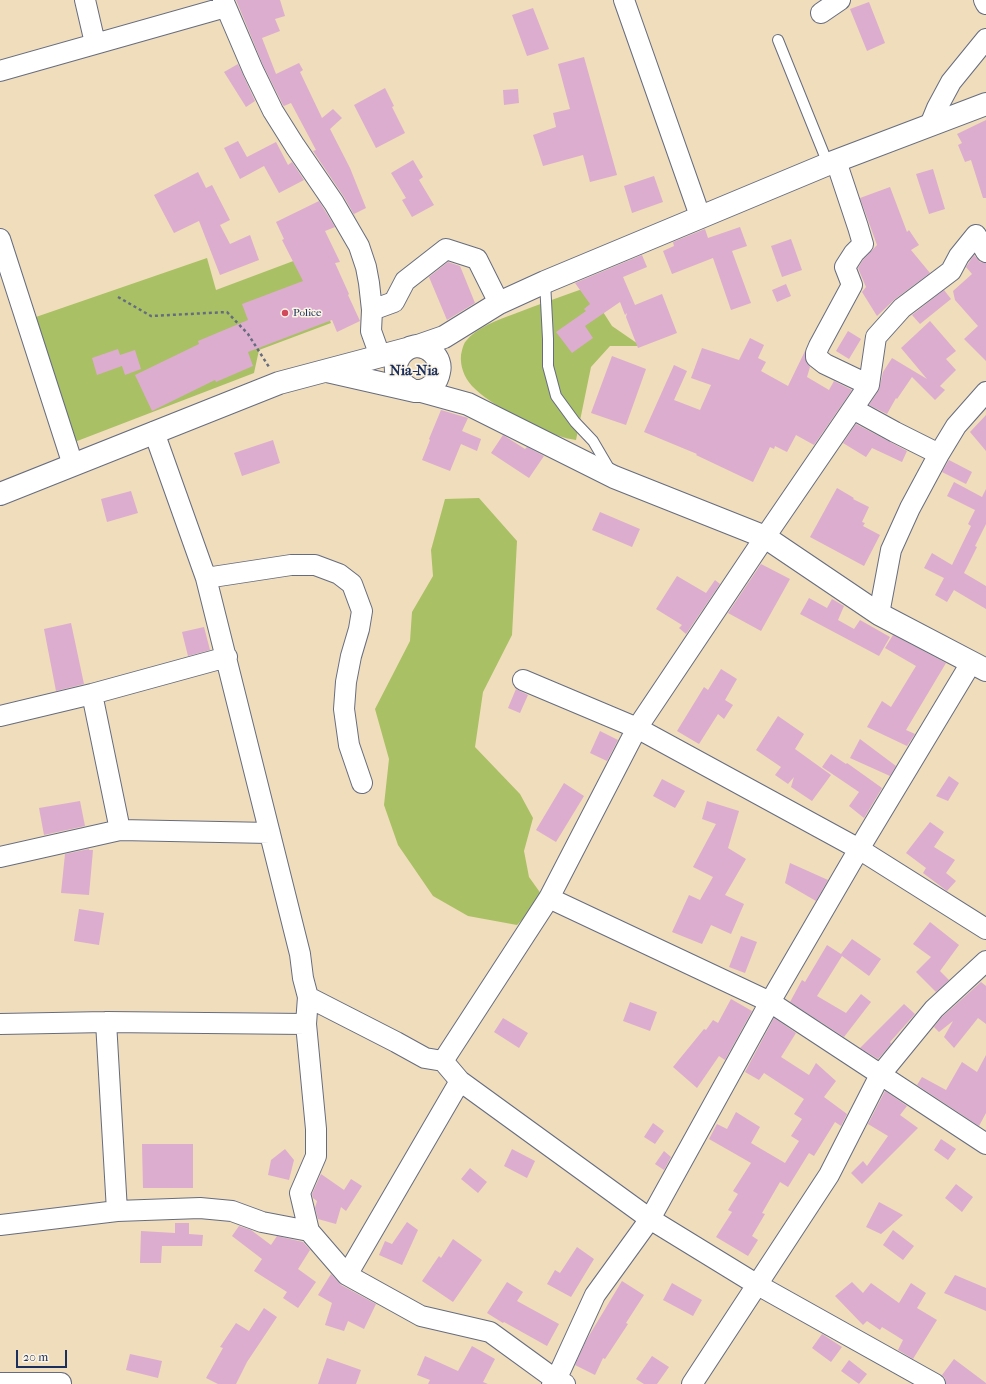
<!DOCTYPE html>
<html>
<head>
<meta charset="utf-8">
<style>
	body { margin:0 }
	#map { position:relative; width:986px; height:1384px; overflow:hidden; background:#f0ddbc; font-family:"IM FELL French Canon",serif }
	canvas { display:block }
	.scale { position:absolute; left:16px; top:1350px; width:51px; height:18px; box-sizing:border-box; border:2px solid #1b2f5e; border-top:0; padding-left:5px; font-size:12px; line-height:14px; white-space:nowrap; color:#1b2f5e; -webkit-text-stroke:3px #fcf5e5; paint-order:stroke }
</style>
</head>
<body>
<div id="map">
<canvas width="986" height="1384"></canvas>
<div class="scale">20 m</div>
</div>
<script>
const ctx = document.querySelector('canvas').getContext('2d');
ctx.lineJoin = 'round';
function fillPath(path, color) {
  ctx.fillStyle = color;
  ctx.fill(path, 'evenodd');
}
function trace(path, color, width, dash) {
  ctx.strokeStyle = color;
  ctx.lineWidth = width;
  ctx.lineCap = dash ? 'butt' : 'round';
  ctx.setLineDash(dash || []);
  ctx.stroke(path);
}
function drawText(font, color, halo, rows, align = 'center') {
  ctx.font = font + ' "IM FELL French Canon",serif';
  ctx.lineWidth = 3;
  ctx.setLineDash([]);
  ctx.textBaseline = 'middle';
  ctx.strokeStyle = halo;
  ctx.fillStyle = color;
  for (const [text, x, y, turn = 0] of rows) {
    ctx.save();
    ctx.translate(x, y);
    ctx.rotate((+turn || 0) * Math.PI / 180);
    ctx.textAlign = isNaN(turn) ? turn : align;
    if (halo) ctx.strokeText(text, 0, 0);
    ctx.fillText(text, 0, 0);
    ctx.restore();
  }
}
fillPath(new Path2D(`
	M304,257L331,323L259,350L254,373L72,443L33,318L207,258L216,290Z
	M594,285L598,304L612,326L641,346H610L591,367L576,440C571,439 564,438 559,436C534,427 490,405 472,386C464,377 460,366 461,355C462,351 463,344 466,341C477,327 498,320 514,314C540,304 567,294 594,285Z
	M479,498L517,541L512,635L483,692L475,747L520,794L533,818L524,851L529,877L544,898L517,925L468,916L433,896L398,845L384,805L389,759L375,709L410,641L412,612L433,576L431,550L445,499Z`), '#a9c065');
fillPath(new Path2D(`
	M236,0H280L285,16L275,19L280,31L262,38L276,74L299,63L303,70L300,72L322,118L333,109L342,118L330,129L350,168L366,208L354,214L356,218L344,197L313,151L316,150L291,103L284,106L283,105L263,65Z
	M869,2L885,43L867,51L850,9Z
	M533,8L549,49L527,56L512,15Z
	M584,57L617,175L590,182L583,155L543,166L533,135L556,127L553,113L570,109L558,64Z
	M238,64L255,101L246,107L224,72Z
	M385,88L394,106L392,107L405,133L376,148L354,105Z
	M518,89L519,103L504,105L503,90Z
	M986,120V198H983L971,160L965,162L958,145L962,143L957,134Z
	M238,141L247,157L276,142L288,165L292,162L304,180L279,193L264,166L240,179L224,148Z
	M413,160L423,177L419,180L434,205L412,217L402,200L406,198L391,173Z
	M933,169L945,209L929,214L916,174Z
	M198,172L206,188L212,185L230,220L220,225L230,244L250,235L259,260L220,275L199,221L174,233L154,195Z
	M654,176L663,202L632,213L624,186Z
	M890,187L907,232L909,230L919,245L911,250L930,273L895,299L877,316L862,292L866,287L858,268L863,260L877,245L860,198Z
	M319,201L335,227L325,231L340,262L335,263L349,294L348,295L360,321L337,332L332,320L248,352L253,366L216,382L215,380L152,411L135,375L199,344L198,341L248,320L242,304L303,281L282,240L284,239L276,222Z
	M740,227L747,246L732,251L751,303L731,310L713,258L672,274L663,251L674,246L673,242L705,229L708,238Z
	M791,239L802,270L782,277L771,246Z
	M642,255L647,267L623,277L635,305L662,294L677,333L638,348L626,317L627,313L625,315L620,302L585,326L593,338L572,353L556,332L586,311L584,309L590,304L575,283Z
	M974,255L980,262L986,263V361L964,339L978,326L955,300L953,291L972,274L966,267Z
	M448,262L460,266L475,303L447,320L429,277Z
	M786,284L791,296L777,302L772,290Z
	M944,290L951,299L920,324L912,315Z
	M930,321L956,351L946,359L956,370L940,386L945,390L935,400L912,377L897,399L896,398L887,414L869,405L879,390L883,372L892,358L927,379L901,348Z
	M848,331L861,339L849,359L836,351Z
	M750,338L764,345L758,358L766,362L761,371L788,386L805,351L806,362L810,367L807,377L829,390L834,381L852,390L814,445L796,435L787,452L775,446L774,449L770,447L753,482L696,455L697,454L644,432L674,365L687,371L674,400L700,410L711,385L691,378L702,348L739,360Z
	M118,349L120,355L135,350L141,369L125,375L122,366L97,375L92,358Z
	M612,356L646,369L626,425L591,413Z
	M441,410L468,418L462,431L481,439L477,451L461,444L450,471L422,460L430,440L429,439Z
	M986,415V451L970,432Z
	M856,424L907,451L902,462L872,448L866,457L843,443Z
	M503,435L525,449L527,447L544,456L529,478L491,453Z
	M273,440L280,463L242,476L234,453Z
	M949,460L972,472L966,484L942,472Z
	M954,482L982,497L986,489V524L975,546L977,547L964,573L986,586V609L954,590L947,602L935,595L944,578L924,568L932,553L952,565L971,526L968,524L975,510L947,496Z
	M837,488L854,498L853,499L869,507L862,522L865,523L863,526L880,535L864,566L810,537Z
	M131,491L138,513L107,522L101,499Z
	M600,512L640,529L632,547L592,530Z
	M761,564L790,579L761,631L728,613Z
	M677,576L706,593L715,580L720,584L686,634L679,628L682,625L656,609Z
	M809,598L827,608L832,599L844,606L838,620L854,629L860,620L890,637L879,656L800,614Z
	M71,623L84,684L56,691L44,629Z
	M204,627L210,650L188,656L182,632Z
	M893,635L946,663L906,730L915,734L907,746L867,727L882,701L891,707L916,666L885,648Z
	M721,669L737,679L725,700L733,705L724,719L718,714L699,744L677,731L704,687L708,690Z
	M516,689L528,695L520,713L508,708Z
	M778,716L804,734L795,749L831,775L812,801L791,787L794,777L788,784L775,775L781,767L756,750Z
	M600,731L618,740L607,761L590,753Z
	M860,739L896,766L890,776L850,758Z
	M831,754L846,764L847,763L882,788L864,818L849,806L859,792L822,767Z
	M949,776L959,783L948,801L936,796Z
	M662,779L685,791L675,808L653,796Z
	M564,783L584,796L556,842L536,830Z
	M80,801L85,826L44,835L39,808Z
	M707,801L739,811L728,848L746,859L725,895L744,904L731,934L711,925L702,944L672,932L689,895L700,900L713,877L693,867L716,824L702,819Z
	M930,822L944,832L934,847L955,860L946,873L956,881L947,891L923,873L926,868L906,853Z
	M89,849V850H93L89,895L61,893L65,854Z
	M790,863L828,880L816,901L785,883Z
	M79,909L104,913L99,945L74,941Z
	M930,922L959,945L940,971L949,980L936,992L916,972L931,957L913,944Z
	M741,936L757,942L745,973L729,967Z
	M852,939L881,959L869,976L842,956L817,996L846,1013L861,994L871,1002L844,1037L790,1002L802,980L805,982L827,945L841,954Z
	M981,982L986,986V1024L978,1018L954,1048L944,1037L953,1021L939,1032L934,1027L942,1017Z
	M731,999L752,1011L725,1060L719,1056L697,1088L673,1067L704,1029L706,1030L713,1020L718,1023Z
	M630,1002L657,1012L650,1031L623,1021Z
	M904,1004L915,1014L890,1042L891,1044L878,1059L860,1048Z
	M503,1018L528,1033L519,1048L494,1032Z
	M774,1018L796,1033L781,1057L809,1075L816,1063L836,1081L824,1097L847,1114L841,1126L835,1122L814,1156L809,1153L788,1187L780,1182L762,1213L765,1214L752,1236L758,1240L748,1256L716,1237L732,1212L728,1210L738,1194L733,1191L751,1163L709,1139L717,1124L727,1129L736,1112L760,1127L751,1143L785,1163L799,1141L791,1136L802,1119L794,1114L804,1099L764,1073L759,1080L745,1072Z
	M986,1055V1113L979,1126L917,1085L922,1077L946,1090L962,1062L977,1072Z
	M885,1091L907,1106L900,1115L918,1128L862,1184L851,1173L863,1161L867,1166L888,1136L868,1124Z
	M653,1123L664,1131L655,1144L644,1137Z
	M941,1139L956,1149L948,1160L934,1150Z
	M142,1144H193V1188H143Z
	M285,1149L294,1160L289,1180L268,1175L271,1160Z
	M512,1149L535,1161L527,1178L504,1166Z
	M664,1151L671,1157L664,1170L655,1164Z
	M470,1168L487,1182L478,1193L461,1179Z
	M321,1174L344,1190L351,1179L362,1186L346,1211L341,1207L336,1224L318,1219L315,1208L317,1201L313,1198L312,1194Z
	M956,1184L973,1197L962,1212L945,1198Z
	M879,1202L903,1215L881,1234L866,1227Z
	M407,1222L418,1230L402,1265L379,1255L385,1241L392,1244Z
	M175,1223H189V1234L203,1235L202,1246H162L161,1263H140L141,1231L175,1233Z
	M239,1226L251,1230L271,1245L277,1236L303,1242L310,1250L298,1269L316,1282L298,1308L283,1298L287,1292L254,1271L262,1259L232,1236Z
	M893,1230L914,1246L903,1260L883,1245Z
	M453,1239L482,1260L453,1302L422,1281L439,1256L441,1258Z
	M577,1247L594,1259L571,1297L547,1284L555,1270L560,1273Z
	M331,1274L341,1285L376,1304L364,1329L348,1321L344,1331L325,1325L332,1303L318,1295Z
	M955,1275L986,1288V1311L944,1293Z
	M622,1281L644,1295L626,1323L628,1324L605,1359L603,1358L595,1375L575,1365L587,1339Z
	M507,1282L523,1292L517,1301L559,1324L547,1346L504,1322L503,1323L487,1313Z
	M852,1282L863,1293L871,1283L899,1303L911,1283L926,1293L917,1308L937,1320L913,1359L898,1350L903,1340L882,1327L880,1330L867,1321L863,1325L835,1296Z
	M672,1283L702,1300L693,1316L663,1300Z
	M264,1308L277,1317L247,1362L236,1384H218L206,1378L223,1348L220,1347L236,1323L249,1331Z
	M822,1334L842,1347L831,1362L812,1348Z
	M472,1346L495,1359L483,1382L488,1384H428L430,1380L417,1375L425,1356L458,1371Z
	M130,1354L162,1361L158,1378L126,1370Z
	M652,1356L669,1367L657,1384H644L636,1379Z
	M327,1358L361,1370L356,1384H318Z
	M954,1359L986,1383V1384H946L945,1378L942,1375Z
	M849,1360L867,1374L859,1384L841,1371Z`), '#dcadce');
const service = new Path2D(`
	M778,40L828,164
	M545,282L548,339V366L556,396L575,422L593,441L610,470`);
const minor = new Path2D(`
	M85,0L95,43
	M223,0L253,70L273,111L295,146L334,203L359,246L366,267L369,283L372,310L371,331L380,356
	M624,0L700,216
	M984,0L986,4
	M821,13L840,0
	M0,71L226,7
	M930,125L937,108L951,82L986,39
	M836,161L858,227L863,244L854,253L845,267L852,285L819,346L816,353V357L825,364L869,385
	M0,239L73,465
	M986,251L976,235L986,252
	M372,310L394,302L405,281L446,249L477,259L499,303
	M853,409L895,432L939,454
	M154,432L206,578L300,954L303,978L308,997L306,1024L316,1129V1156L300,1193L309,1231
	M206,578L291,565H315L339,574L352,584L362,611L359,629L351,656L346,682L344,709L349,745L362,783
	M879,614L891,550L910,508L939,454L956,426L986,392
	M523,680L637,728L859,849L986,929
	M92,694L120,830
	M0,716L92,694L227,657
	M0,857L120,830L270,833
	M549,898L770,1002L986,1144
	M308,997L396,1042L425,1058L443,1061L460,1081L650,1219L756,1284L935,1384
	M106,1022L117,1211
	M0,1024L106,1022L306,1024
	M443,1061L549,898L637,728L765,537L869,385L876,337L902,308L951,271L959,256L976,235
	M0,1225L117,1211L200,1208L232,1211L262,1222L309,1231L347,1275L421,1316L490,1332L556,1380L565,1384
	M347,1275L460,1081
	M0,1383H61
	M552,1384L556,1380L595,1295L650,1219L770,1002L859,849L971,663
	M692,1384L829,1175L880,1075L934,1009L986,961`);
const primary = new Path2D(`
	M418,346L444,337L499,303L545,282L828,164L986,104`);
const trunk = new Path2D(`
	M327,371L415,391H421L468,404L614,477L765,537L879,614L986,670
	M410,389C377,371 409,330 433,353C438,358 441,365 439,372C437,383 431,388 421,391
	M0,494L279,383L407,349`);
trace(service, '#666c7f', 12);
trace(minor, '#666c7f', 22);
trace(primary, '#666c7f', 24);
trace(trunk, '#666c7f', 24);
trace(new Path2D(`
	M118,297L151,316L227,312L248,334L269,367`), '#666c7f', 2.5, [3, 3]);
trace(service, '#fff', 10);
trace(minor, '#fff', 20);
trace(primary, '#fff', 22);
trace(trunk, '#fff', 22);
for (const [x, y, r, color] of [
	[285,313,4,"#d1495b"]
]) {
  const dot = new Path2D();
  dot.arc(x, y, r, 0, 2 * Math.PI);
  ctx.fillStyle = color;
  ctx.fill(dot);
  trace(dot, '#fcf5e5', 1.5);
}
drawText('11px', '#1b2f5e', '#fcf5e5', [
	["Police",293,313]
], 'left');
drawText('bold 15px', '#1b2f5e', '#fcf5e5', [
	["Nia-Nia",414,371]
]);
</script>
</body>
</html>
